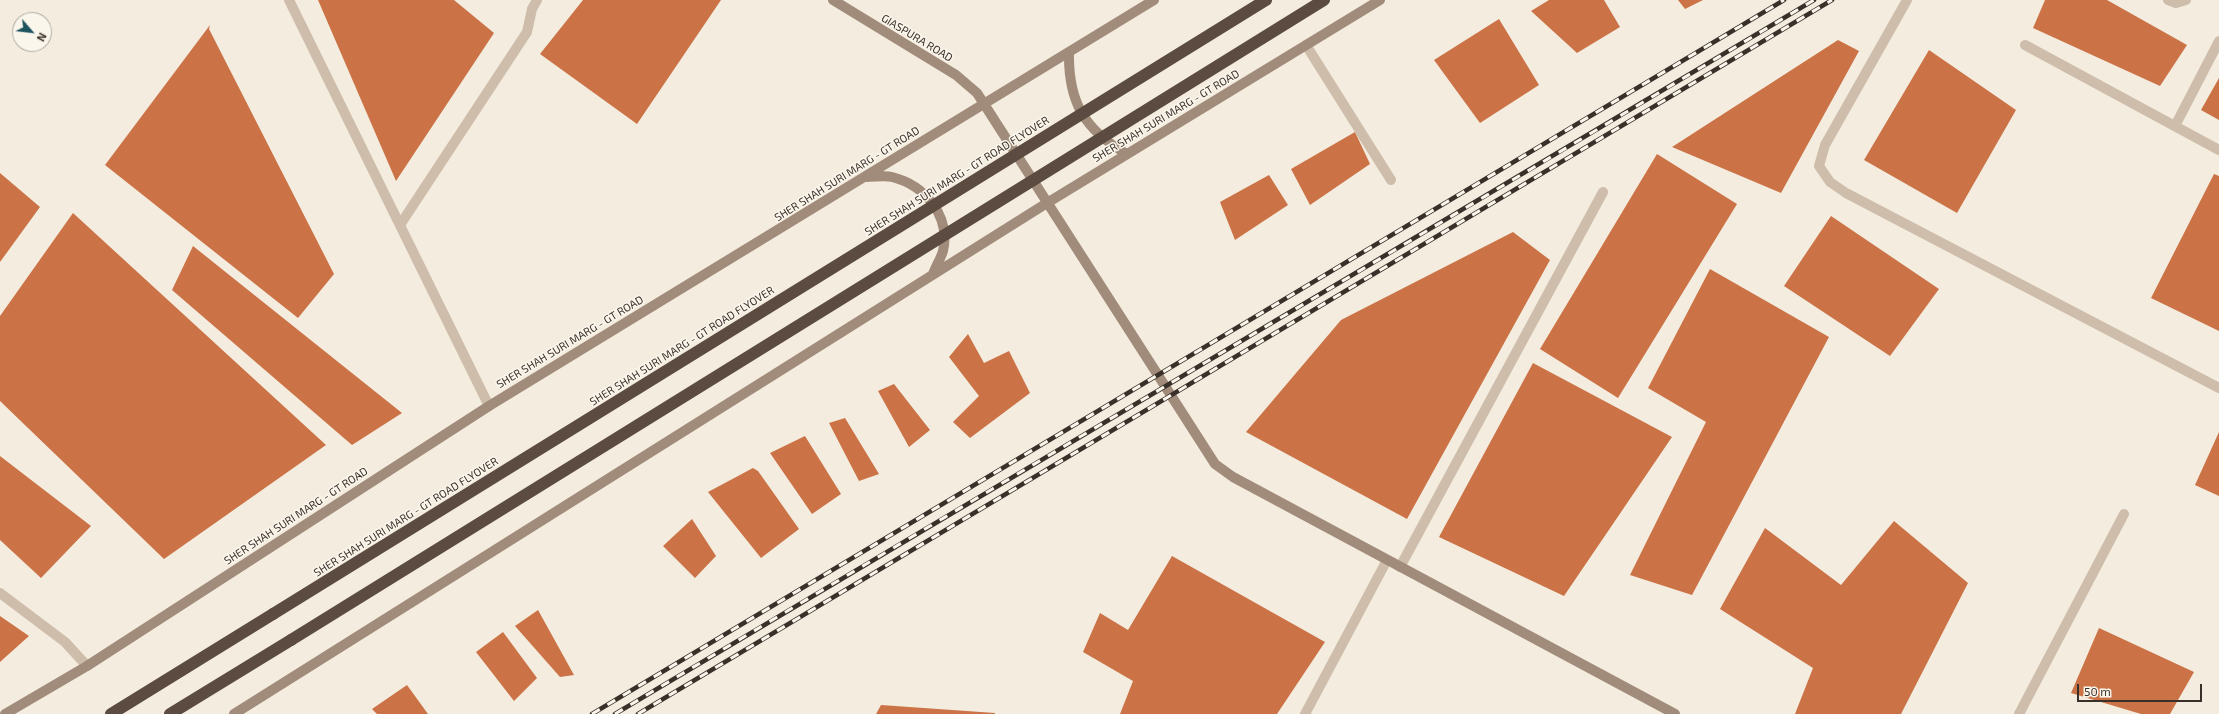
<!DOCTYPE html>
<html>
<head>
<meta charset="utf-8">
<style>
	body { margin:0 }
	#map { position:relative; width:2219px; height:714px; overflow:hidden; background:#f4ecdf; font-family:"Exo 2",sans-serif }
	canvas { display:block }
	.north { position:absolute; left:12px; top:12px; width:40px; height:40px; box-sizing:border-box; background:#fbf6ec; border:1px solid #aea79e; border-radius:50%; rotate:118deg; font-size:11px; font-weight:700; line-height:16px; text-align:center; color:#3a302a }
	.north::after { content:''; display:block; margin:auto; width:14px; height:18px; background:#1d545e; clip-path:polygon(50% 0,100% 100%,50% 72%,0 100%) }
	.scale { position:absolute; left:2077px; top:684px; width:125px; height:18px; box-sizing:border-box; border:2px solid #3a302a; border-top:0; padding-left:5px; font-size:12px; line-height:14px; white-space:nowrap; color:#3a302a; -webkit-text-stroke:3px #fbf6ec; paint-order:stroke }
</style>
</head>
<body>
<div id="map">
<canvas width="2219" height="714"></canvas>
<div class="north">N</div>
<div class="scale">50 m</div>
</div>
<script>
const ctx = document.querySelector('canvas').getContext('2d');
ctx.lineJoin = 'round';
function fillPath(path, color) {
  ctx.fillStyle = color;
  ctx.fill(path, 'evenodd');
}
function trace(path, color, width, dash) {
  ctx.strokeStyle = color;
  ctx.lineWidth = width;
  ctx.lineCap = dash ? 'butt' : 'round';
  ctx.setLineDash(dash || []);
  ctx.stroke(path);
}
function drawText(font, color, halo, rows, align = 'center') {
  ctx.font = font + ' "Exo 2",sans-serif';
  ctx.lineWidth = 3;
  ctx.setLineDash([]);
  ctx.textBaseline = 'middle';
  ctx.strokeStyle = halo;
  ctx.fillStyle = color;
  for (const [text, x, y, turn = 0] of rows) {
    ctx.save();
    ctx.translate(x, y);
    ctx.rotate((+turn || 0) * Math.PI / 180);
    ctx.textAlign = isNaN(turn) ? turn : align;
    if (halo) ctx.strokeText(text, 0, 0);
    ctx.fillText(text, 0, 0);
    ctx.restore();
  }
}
fillPath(new Path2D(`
	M318,0H454L494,33L396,181Z
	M583,0H721L637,124L540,54Z
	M1549,0H1604L1620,27L1577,53L1531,11Z
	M1678,0H1703L1685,9Z
	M2045,0H2107L2187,45L2160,86L2033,28Z
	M1499,19L1539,85L1480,123L1434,60Z
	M210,25L209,29L334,274L298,318L105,165Z
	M1838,40L1859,51L1781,193L1672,147Z
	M1929,50L2016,110L1957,213L1864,160Z
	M2219,78V120L2201,110Z
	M1355,132L1370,164L1310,205L1291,169Z
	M1657,154L1737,204L1618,398L1540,349Z
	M0,173L40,207L0,262Z
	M2214,174L2219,176V331L2151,298Z
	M1269,175L1288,205L1235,240L1220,202Z
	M73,213L326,445L164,559L0,401V316Z
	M1831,216L1939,289L1890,356L1784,286Z
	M1513,232L1550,260L1407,519L1246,432L1341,320Z
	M193,246L402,413L352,445L172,290Z
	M1710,269L1829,337L1692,595L1630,575L1706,422L1648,388Z
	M968,334L984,363L1009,351L1030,393L970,438L953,422L979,396L949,357Z
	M1533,363L1672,437L1564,596L1439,537Z
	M894,384L930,430L909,447L878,391Z
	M845,418L879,474L859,481L829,423Z
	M2219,432V496L2195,485Z
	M805,436L841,494L812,514L770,453Z
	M0,456L91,526L41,578L0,540Z
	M753,468L758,471L799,529L761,558L708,492Z
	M692,519L716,556L695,578L663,546Z
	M1894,521L1968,583L1901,714H1795L1813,668L1720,609L1765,528L1841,585Z
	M1172,556L1325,642L1277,714H1120L1133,681L1083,652L1100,613L1128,630Z
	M538,610L574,675L560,677L515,626Z
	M0,616L29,636L0,662Z
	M2099,628L2194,672L2170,714H2141L2071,693Z
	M503,632L537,678L514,701L476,652Z
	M407,685L428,714H377L372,709Z
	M881,705L995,713V714H876Z`), '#cb7346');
trace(new Path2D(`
	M289,0L489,406
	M1907,0L1825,145L1819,166L1830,182L1846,193L2219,388
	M2168,0L2176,3L2186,0
	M1306,45L1391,180
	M2025,45L2219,150
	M2175,126L2219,41
	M400,225L527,32L532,9L537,0
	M1400,567L1603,192
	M0,593L65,642L87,666
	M1305,714L1387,560
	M2019,714L2124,514`), '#cdbdaa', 10);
trace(new Path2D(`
	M833,0L956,75L977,93L1215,464L1233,477L1675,714
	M1069,52C1068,101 1084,130 1127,154
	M867,177C875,177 885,175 892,177C924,185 951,215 943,251C941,258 936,266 933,274
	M5,714L87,666L489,406L1154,0
	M234,714L1047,203L1380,0`), '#a18c7b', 10);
trace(new Path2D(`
	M111,714L273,614
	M170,714L291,640`), '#5b4b40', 12);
const rail = new Path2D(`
	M592,714L1784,0
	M615,714C1014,475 1415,239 1814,0
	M638,714L1832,0`);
trace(rail, '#3a302a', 4.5);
trace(rail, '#fbf6ec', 3, [9]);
trace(new Path2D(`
	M273,614L1266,0
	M291,640L1324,0`), '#5b4b40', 12);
drawText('11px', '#3a302a', '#fbf6ec', [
	["GIASPURA ROAD",917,38,31],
	["SHER SHAH SURI MARG - GT ROAD",1166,116,-31],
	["SHER SHAH SURI MARG - GT ROAD",847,174,-32],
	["SHER SHAH SURI MARG - GT ROAD FLYOVER",957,176,-32],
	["SHER SHAH SURI MARG - GT ROAD",570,342,-31],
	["SHER SHAH SURI MARG - GT ROAD FLYOVER",682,346,-32],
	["SHER SHAH SURI MARG - GT ROAD",296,516,-33],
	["SHER SHAH SURI MARG - GT ROAD FLYOVER",406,517,-32]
]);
</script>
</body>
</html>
